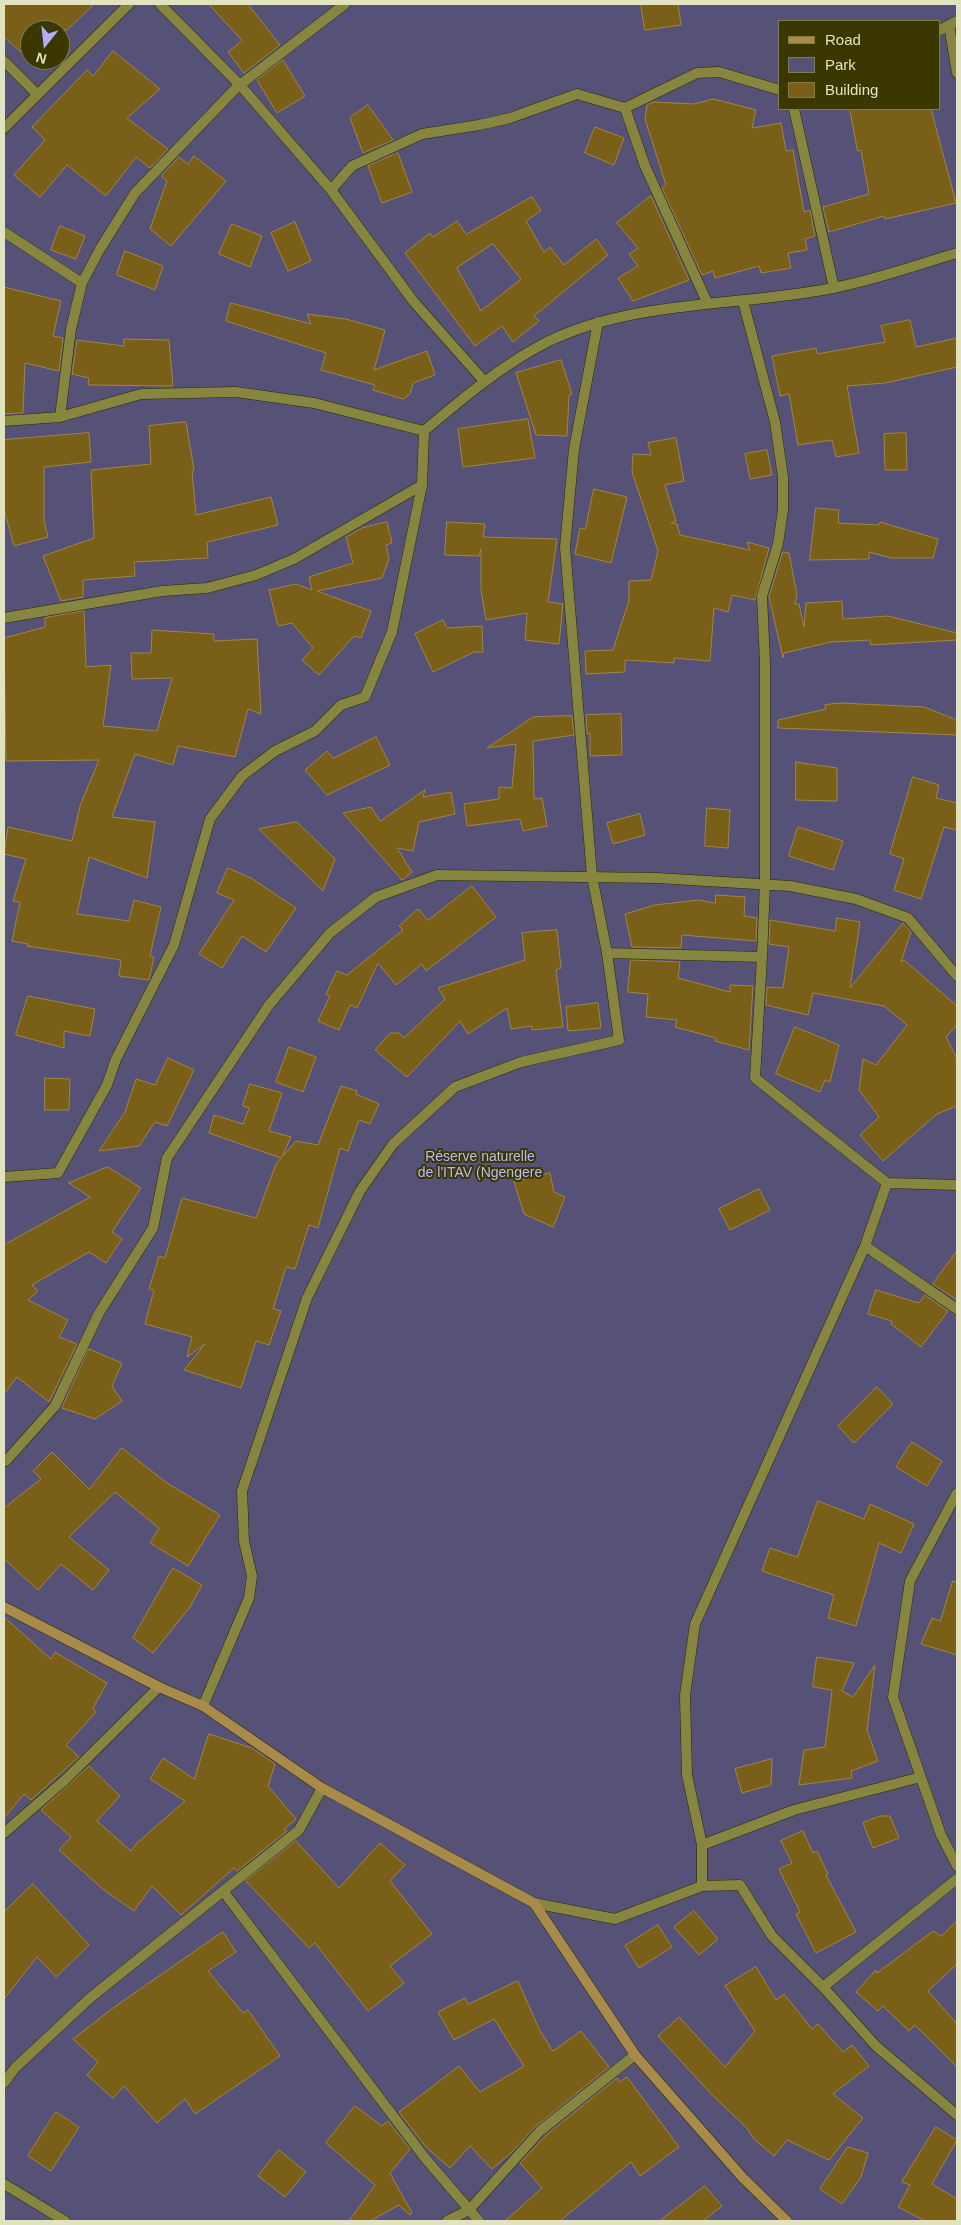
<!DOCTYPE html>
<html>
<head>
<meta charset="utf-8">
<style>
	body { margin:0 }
	#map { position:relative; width:961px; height:2225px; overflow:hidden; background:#45430b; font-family:Arial,sans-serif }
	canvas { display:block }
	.frame { position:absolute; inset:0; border:5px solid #e1e2bf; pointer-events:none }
	.legend { position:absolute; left:778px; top:20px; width:162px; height:90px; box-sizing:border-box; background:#3a3800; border:1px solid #7d7c4c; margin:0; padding:6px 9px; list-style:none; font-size:15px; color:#e1e2bf }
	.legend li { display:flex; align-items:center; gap:10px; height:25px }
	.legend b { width:25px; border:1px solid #7d7c4c }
	.north { position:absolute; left:20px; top:20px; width:50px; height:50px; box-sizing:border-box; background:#3a3800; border:1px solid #7d7c4c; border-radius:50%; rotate:196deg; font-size:14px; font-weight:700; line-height:20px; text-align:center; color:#e1e2bf }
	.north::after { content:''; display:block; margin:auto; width:18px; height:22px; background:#b3acf9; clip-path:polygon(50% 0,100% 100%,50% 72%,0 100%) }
</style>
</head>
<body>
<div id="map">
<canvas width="961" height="2225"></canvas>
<div class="frame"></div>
<ul class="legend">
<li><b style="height:6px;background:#a88a4a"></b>Road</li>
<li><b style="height:14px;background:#555177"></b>Park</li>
<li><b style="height:14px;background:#795f18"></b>Building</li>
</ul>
<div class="north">N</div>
</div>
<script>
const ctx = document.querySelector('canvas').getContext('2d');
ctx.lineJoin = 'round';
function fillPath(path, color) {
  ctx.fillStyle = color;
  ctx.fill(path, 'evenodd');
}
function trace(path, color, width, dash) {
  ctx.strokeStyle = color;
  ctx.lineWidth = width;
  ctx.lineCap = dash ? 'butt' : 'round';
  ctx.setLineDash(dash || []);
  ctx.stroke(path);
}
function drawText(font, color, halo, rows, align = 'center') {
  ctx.font = font + ' Arial,sans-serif';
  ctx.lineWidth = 4;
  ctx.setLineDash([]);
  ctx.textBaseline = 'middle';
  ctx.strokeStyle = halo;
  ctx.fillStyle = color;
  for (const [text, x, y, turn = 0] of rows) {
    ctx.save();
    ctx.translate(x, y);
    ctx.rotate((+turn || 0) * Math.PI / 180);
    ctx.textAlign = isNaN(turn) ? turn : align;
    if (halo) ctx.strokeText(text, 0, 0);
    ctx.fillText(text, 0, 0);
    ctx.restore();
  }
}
fillPath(new Path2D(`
	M4,4H957V2221H4ZM780,21H940V109H780ZM30,30H60V60H30Z`), '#555177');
const building = new Path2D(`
	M4,4H94L67,30H30V60L4,37Z
	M209,4H248L280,45L244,73L228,52L242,41Z
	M641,4H678L681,25L645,30Z
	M113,51L160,89L127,118L168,149L150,168L136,157L106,196L67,165L40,197L14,175L45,140L32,127L87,70L93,76Z
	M283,60L305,96L277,113L257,80Z
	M714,99L756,110L752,128L781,123L786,151L793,150L804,212L810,210L815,236L805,239L807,250L788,253L791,268L761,273L759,266L715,278L713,271L702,275L662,188L666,185L645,119L647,105L653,102L693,104Z
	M368,105L393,140L363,153L350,118Z
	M850,109H931L956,203L885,219L884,216L829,232L823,207L869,194L861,150L858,151Z
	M595,127L624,138L614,165L585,153Z
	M398,153L412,192L382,203L368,166Z
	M194,156L226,181L171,246L150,229L167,181L161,176L179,157L188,164Z
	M651,196L689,280L633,301L618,278L638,266L629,254L638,248L617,223Z
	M532,197L541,211L526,221L544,252L550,247L564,265L596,239L608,255L534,316L539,321L513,342L502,326L475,346L405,253L430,233L433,237L457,221L466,234ZM493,244L521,279L481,311L457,268Z
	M295,222L311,261L288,271L271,233Z
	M232,224L262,236L250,267L219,254Z
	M60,226L85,236L76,259L51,250Z
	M125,251L163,266L155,290L117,275Z
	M4,287L61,301L53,336L63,338L59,371L25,363L23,413L4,414Z
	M231,303L311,324L307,314L346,319L385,330L374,370L427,351L435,375L413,383L410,394L403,399L373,390L375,385L321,370L326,353L226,321Z
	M910,320L916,347L957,338V367L885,383L847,386L859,453L836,457L832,440L798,445L789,394L780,396L772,356L816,348L817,354L885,342L881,326Z
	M124,339L169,340L173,386L88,385L89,378L72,374L77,340L124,346Z
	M561,360L572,394L569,395L567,436L536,435L516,373Z
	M528,419L535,458L463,467L458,429Z
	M186,422L194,470L192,471L196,515L271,497L278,525L207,542L208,558L134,562L135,576L83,580V597L61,601L43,556L94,538L91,470L151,464L149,426Z
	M89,433L91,462L44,467V521L48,537L14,546L4,509V440Z
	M906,433L907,470H885L884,434Z
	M676,438L684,481L665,485L676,521L671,523L677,524L680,535L750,550L747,542L769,548L755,600L732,595L728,612L714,608L710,661L674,658V663L625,660V672L586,674L585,651L613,650L629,600V581L651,580L658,551L632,472L633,454L651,455L648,443Z
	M767,450L772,475L750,479L745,454Z
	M594,489L627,497L611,563L575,554L580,528L585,529Z
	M816,508L839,510L838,523L879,525L880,522L938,539L933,558H891L869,552V559L810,560Z
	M387,522L392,543L386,545L389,559L382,578L317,591L371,611L361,638L354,636L319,675L302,660L313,648L292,623L278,626L269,590L296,584L312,590L309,577L353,563L346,537L362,528Z
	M447,522L485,524L483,537L557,539L548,602L563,604L559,644L525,640L527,613L486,620L481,590V549L479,556L445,555Z
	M783,552L789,553L797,595L795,604H799L804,627L806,603L842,601L843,619L888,616L957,633V640L871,645L870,640L831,642L784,653L783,658L769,597Z
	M84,611L86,667L111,665L103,726L157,731L172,678L132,679L131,653H151L152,630L214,634V641L257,639L261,714L248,709L235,757L178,746L173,765L135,754L112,817L155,822L147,878L89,857L77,914L129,921L134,900L161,907L150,956L154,957L149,980L119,976L121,960L27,946L28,944L12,941L20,902L13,901L26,859L4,854L8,827L72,841L80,806L99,760L6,761L4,638L45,627V618Z
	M443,620L447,628L482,626L483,652H474L433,672L415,634Z
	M840,703L924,707L957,720V735L778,728V720L826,709L825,705Z
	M621,714L622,755L590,756V733L587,734L586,715Z
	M572,716L574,735L533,741L534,799L542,798L547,826L523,831L520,819L467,826L464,804L499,799V787L512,788L516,744L487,748L533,717Z
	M376,737L390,765L327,795L305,770L327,751L333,758Z
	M796,762L837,768V801L796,800Z
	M913,777L939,785L936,798L957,803V830L944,827L921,899L894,890L904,859L890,854Z
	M425,790L423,797L451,792L455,814L419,822L413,851L397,848L412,872L402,880L343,813L371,807L380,821Z
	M707,808L730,810L728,848L705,846Z
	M640,814L645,835L613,844L607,823Z
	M297,822L335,859L323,891L259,829Z
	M798,827L843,841L833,870L789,856Z
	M228,868L251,878L296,908L266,952L242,936L222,968L199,954L234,900L217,893Z
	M472,886L496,917L426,971L422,964L396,985L378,963L357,1008L350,1005L339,1030L318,1021L330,996L326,994L337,971L347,975L403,930L399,926L418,909L428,920Z
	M716,895L745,897L744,916L757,918L756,941L682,935L681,948L632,947L625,914L655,905L698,900L715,903Z
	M837,918L860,922L850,988L903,923L911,932L901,962L904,960L957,1006V1025L946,1037L957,1059V1106L937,1114L883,1161L860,1135L879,1117L859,1090L863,1059L876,1065L907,1025L884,1006L813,993L808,1015L766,1005L767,987L783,988L789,947L769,944L770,920L835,931Z
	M557,930L561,968L556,970L563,1027L532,1030V1026L511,1029L507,1008L468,1034L460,1021L407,1077L375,1050L390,1033H399L404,1038L445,999L438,988L525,960L522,933Z
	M631,960L680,962L678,978L730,992V985L753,986L749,1050L715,1041L716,1038L675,1027L677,1020L646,1017L648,994L628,992Z
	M28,996L95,1009L90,1036L64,1031V1048L16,1035Z
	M598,1003L601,1028L568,1031L566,1007Z
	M795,1027L839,1045L830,1082L825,1080L820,1092L776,1074Z
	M289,1047L316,1057L303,1092L276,1082Z
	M168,1058L194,1070L167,1126L155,1122L139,1146L99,1151L125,1112L136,1079L155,1085Z
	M45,1078L70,1079L69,1110H45Z
	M250,1084L282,1093L269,1131L291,1137L282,1157L296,1141L318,1145L341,1086L357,1091L356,1094L379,1104L370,1124L359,1120L348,1151L340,1148L318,1228L309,1225L295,1269L286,1267L273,1309L281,1311L269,1345L256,1341L241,1388L184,1370L205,1344L187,1357L192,1337L145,1324L154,1290L149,1289L159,1256L165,1258L182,1198L256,1218L276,1164L281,1158L209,1133L214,1115L243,1124L249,1108L243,1106Z
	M108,1167L141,1188L112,1232L122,1239L106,1263L89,1252L32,1285L38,1291L28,1300L68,1320L59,1337L77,1344L49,1402L17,1377L4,1394V1245L90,1197L69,1183Z
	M550,1173L554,1192L565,1197L553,1227L524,1214L514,1182Z
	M759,1189L770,1210L730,1230L719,1209Z
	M957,1251V1300L933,1284Z
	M876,1290L919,1303L925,1295L948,1311L921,1347L891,1324L892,1321L868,1314Z
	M89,1349L122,1363L112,1386L122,1401L95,1419L62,1408Z
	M877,1387L893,1404L854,1443L838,1426Z
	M912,1442L942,1461L927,1486L896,1467Z
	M122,1448L167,1483L220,1515L188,1566L150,1543L159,1528L115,1492L69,1537L109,1570L93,1590L61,1564L38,1590L4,1559V1508L41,1479L33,1471L52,1452L89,1489Z
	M818,1501L864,1519L870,1504L914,1524L901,1553L879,1543L856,1626L828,1618L834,1595L762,1571L770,1548L797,1557Z
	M173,1568L202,1585L190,1607L153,1653L133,1638Z
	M953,1581L957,1582V1655L921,1644L932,1618L940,1621Z
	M4,1617L51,1659L55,1652L107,1683L93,1708L96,1712L66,1745L79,1757L31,1800L24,1794L4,1818Z
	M817,1657L854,1663L842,1691L853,1697L875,1665L867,1730L878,1761L851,1771L852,1778L799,1785L804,1750L825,1747L832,1690L813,1687Z
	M209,1734L252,1748L275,1764L268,1786L296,1819L284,1829L287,1831L237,1871L234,1868L181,1915L152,1886L134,1911L104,1890L59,1850L71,1837L41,1810L89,1766L120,1796L97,1821L131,1851L137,1843L185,1801L150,1779L163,1758L194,1779Z
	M772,1759L771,1785L742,1793L735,1769Z
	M880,1816H890L899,1838L873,1848L863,1823Z
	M803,1831L813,1853L817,1851L828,1874L826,1875L856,1932L816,1953L796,1914L800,1912L779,1869L792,1863L781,1841Z
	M296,1841L339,1888L380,1843L405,1865L390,1881L432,1934L390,1966L404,1983L368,2011L315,1943L309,1948L246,1881Z
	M33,1884L89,1945L56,1977L37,1957L4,1999V1912Z
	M694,1911L718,1939L699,1955L674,1927Z
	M957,1921V1964L928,1991L957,2024V2067L915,2025L909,2031L883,2006L878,2011L856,1992L876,1970L877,1973L933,1931L941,1936Z
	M658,1925L672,1947L639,1968L625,1946Z
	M223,1932L236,1952L208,1971L243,2013L248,2010L280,2056L195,2114L185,2099L157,2123L124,2086L113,2098L87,2075L98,2062L73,2039L113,2008Z
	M756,1967L776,2000L784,1994L812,2029L818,2024L843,2052L852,2045L869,2066L833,2094L863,2118L829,2160L787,2140L774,2156L753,2138L747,2128L712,2095L658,2036L679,2017L725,2067L755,2031L725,1986Z
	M518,1981L539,2029L553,2051L581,2031L609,2067L536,2126L511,2153L492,2169L470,2146L450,2168L425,2146L399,2112L459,2066L480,2092L524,2066L494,2019L454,2040L438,2012L465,1998L468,2004Z
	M627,2077L679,2147L640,2176L631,2162L560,2221H505L542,2188L520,2163L545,2136L617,2078L620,2082Z
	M355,2106L382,2126L388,2121L410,2149L390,2173L412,2213L410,2215L399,2205L370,2221H349L375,2185L326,2143Z
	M56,2112L79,2127L51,2171L28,2156Z
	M936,2127L957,2140L932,2184L957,2199V2221H925L898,2207L910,2185L902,2182Z
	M848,2147L868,2153L861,2177L842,2204L820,2189Z
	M279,2150L306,2172L285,2197L258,2176Z
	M705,2186L722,2206L703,2221H660Z`);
fillPath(building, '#795f18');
trace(building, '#a18644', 1);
const street = new Path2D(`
	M160,4L240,85L331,190L414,302L484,381
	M949,25L957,73
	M940,30L957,21
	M4,61L37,94
	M625,108L645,166L707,302
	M794,109L834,288
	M4,128L129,4
	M331,190L352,166L422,134L479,125L510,118L577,94L625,108L697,73L719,72L780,90
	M4,232L82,283
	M743,301L775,422L783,477V510L778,544L762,596L765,663V883L762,957
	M598,322L574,449L565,547L592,876L607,953
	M60,417L71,329L82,283L100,249L135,193L237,87L345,4
	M4,421L60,417L141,394L236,392L314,403L424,431
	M4,618L162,591L207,588L256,575L294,559L422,485
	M4,1177L58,1173L107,1085L116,1059L174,945L210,819L242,776L275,751L315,731L341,705L365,697L392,632L422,485L424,431C463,398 502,365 547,342C635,299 739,307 833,288C875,280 916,265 957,253
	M865,1246L957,1309
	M4,1459L6,1461L55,1406L99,1313L153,1228L167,1158L269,1005L330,933L376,897L437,875L657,878L790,886L856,899L908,918L957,976
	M957,1493L910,1581L893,1697L941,1835L957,1866
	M203,1706L249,1598L252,1576L244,1541L242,1491L307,1298L360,1191L393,1144L455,1087L521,1062L619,1040L607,953L762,957L755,1078L887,1183
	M4,1833L65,1780L159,1687
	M702,1845L794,1810L921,1777
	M702,1886L740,1885L772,1936L823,1987L876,2046L957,2115
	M223,1891L425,2158L479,2221
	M534,1903L615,1919L702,1886V1845L687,1775L685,1695L695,1624L865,1246L887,1183L957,1185
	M823,1987L957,1879
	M4,2083L15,2068L90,1998L299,1830L322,1788
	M4,2184L65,2221
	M447,2221L469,2210L540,2131L635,2055`);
const secondary = new Path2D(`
	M4,1607L159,1687L203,1706L322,1788L534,1903L635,2055L743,2178L787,2221`);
trace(street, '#2a2903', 11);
trace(secondary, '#2a2903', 11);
trace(street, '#878641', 10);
trace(secondary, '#a88a4a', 10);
drawText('14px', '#beb8fd', '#3a3800', [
	["Réserve naturelle",480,1157],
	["de l'ITAV (Ngengere",480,1173]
]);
</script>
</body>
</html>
